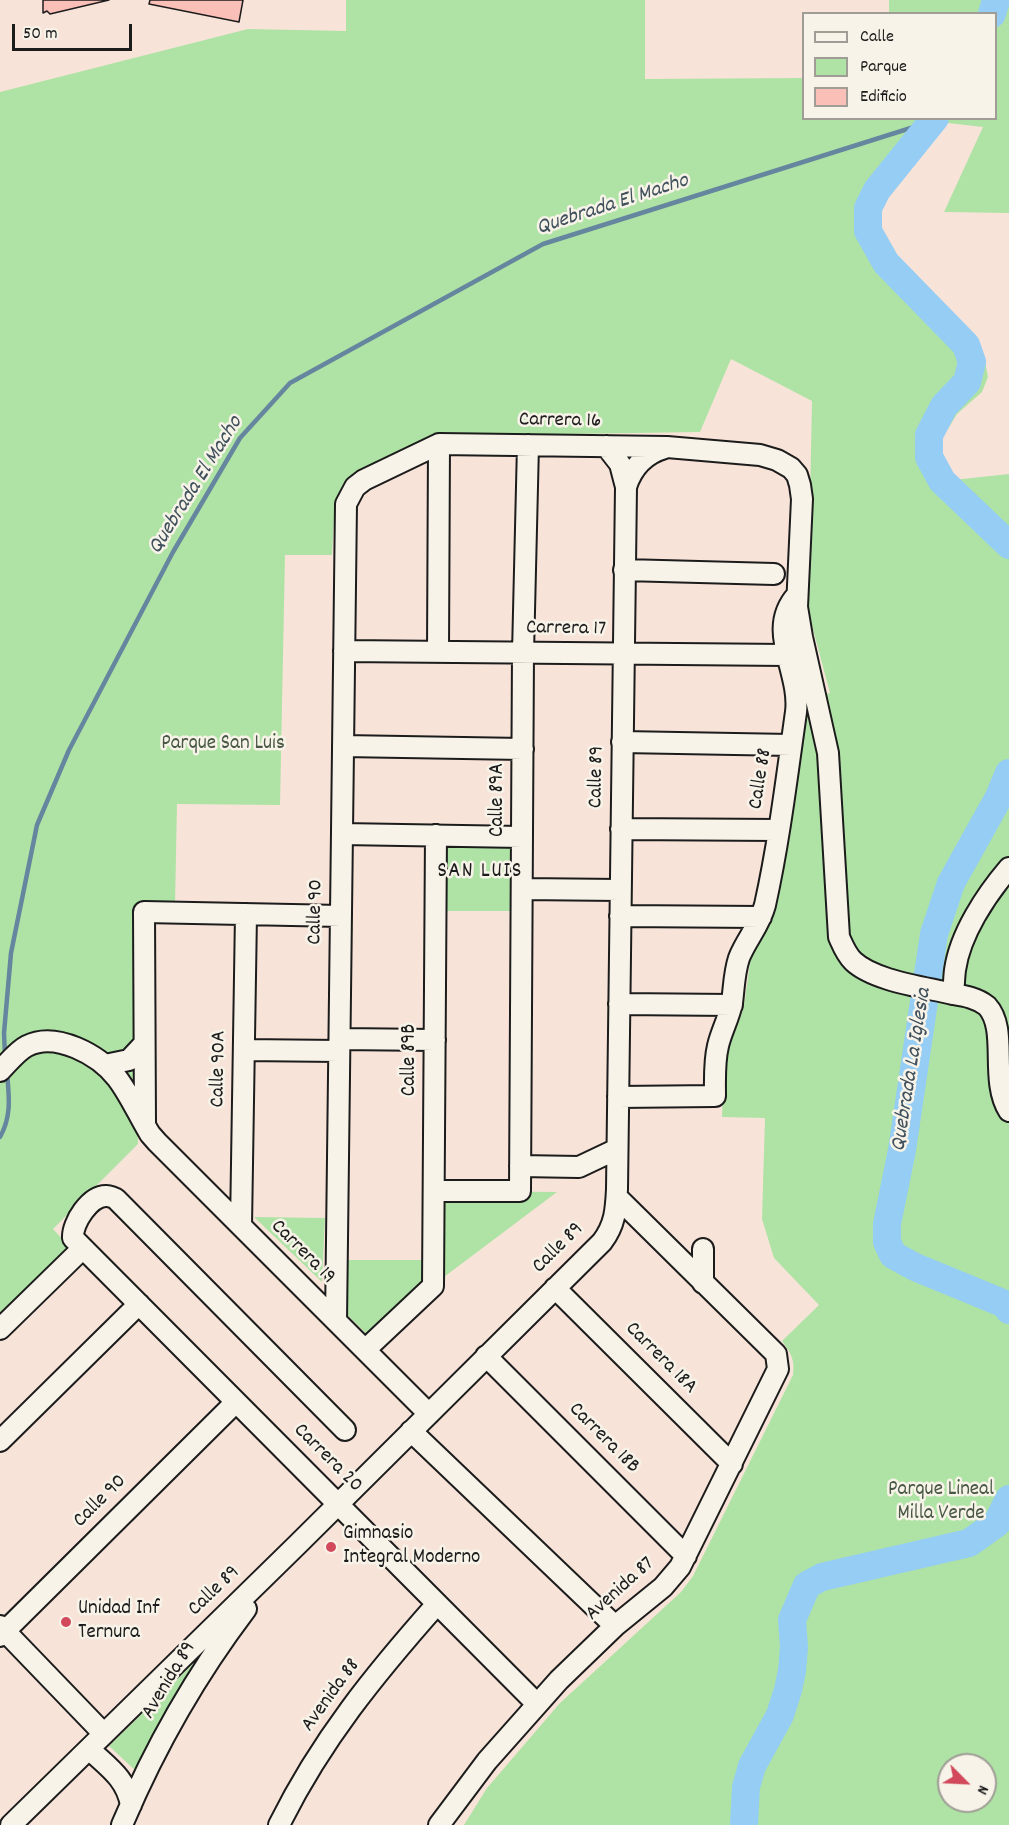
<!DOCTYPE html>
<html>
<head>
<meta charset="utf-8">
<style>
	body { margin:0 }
	#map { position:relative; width:1009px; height:1825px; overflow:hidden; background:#f8e3d9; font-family:Dekko,sans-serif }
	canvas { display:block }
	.legend { position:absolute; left:802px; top:12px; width:195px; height:108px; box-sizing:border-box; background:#f7f3e8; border:2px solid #9f9d96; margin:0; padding:8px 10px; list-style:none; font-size:18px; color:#1c1c1c }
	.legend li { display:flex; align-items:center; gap:12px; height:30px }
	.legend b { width:30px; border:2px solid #9f9d96 }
	.north { position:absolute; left:937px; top:1753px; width:60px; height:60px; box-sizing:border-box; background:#f7f3e8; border:2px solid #9f9d96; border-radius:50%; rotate:114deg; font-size:16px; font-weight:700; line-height:24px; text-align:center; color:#1c1c1c }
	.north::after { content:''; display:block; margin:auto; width:21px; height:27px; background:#d1495b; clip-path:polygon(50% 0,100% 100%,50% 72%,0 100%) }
	.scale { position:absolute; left:12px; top:24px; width:120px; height:27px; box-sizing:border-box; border:3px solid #1c1c1c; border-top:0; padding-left:8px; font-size:18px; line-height:21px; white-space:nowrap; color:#1c1c1c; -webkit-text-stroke:4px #f7f3e8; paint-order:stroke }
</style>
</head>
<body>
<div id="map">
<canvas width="1009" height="1825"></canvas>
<ul class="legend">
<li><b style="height:8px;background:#f7f3e8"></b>Calle</li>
<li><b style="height:16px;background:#afe3a5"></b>Parque</li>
<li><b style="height:16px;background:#fabfb6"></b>Edificio</li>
</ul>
<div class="north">N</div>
<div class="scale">50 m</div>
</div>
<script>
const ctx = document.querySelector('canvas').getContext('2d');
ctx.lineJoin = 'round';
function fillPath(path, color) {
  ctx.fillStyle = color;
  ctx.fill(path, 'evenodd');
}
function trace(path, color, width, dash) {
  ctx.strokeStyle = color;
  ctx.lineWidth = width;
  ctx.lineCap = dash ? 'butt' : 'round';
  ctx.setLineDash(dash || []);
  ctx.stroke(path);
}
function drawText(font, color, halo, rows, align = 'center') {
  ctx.font = font + ' Dekko,sans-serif';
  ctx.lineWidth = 5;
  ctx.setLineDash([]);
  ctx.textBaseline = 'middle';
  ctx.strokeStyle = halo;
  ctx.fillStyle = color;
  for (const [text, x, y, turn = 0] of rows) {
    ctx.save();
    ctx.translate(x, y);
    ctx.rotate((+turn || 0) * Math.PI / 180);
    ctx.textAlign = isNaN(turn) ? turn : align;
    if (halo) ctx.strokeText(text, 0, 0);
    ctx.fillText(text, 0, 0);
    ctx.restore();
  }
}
fillPath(new Path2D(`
	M346,0H645V79L803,78L804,118H996V14L889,13V0H1009V213L944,212L983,127L948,123L883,203L878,233L893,259L984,356L988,377L982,392L957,414L941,440L939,460L953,480L1009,474V1825H464L487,1788L560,1703L681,1592L693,1576L793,1375C795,1360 791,1353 782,1341L819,1305L774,1258L762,1219L765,1118L722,1117L724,1055L745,999L750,962L764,929L780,866L803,740L807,698L830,693L810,618L808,597L812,401L731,359L700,432L433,436L348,478L340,493L334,519L332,555H285L280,805L177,804L175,906L136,905L138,1144L53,1229L72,1249L0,1319V92L248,29L346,31ZM949,1765H985V1801H949Z
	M442,838H516V911H442Z
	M439,1191L557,1192L440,1280Z
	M254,1217L325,1218L322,1282Z
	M343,1260H433V1286L374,1341L341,1309Z
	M195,1662L164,1717L137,1772L109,1746Z`), '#afe3a5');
trace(new Path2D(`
	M5,1056L4,1033L11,953L37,825L69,750L173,552L240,438L290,383L543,244L933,121
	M0,1137C12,1116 9,1096 7,1073`), '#65869e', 4.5);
trace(new Path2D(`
	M992,14L996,0
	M935,118L877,190L868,208V231L886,263L966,345L972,362L967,382L944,406L929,435V457L942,481L1009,545
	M1009,773L999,797L951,883L934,934L902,1150L887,1224V1242L893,1255L915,1267L1005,1304L1009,1310
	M744,1825L746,1787L752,1766L780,1715L788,1690L792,1671L794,1647L792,1620L807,1585L822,1577L969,1543L997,1523L1009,1499`), '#95cdf4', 28);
const building = new Path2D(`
	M43,0H109L50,14L47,11L43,13Z
	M150,0H243L239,22L149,4Z`);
fillPath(building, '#fabfb6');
trace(building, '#1c1c1c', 1.5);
const minor = new Path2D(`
	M626,487C632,468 644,454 665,448
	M624,570L774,574
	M344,651L787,655
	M438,652L439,444
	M622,742L791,745
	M343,746L523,749
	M621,829L778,830
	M342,834L522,837
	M522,889L620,890
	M620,916L761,917
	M953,994C954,986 954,978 955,970C960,934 986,895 1009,868
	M619,1004L732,1005
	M340,1039L435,1040
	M244,1050L339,1051
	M105,1065L129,1060L144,1044
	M0,1071C8,1063 17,1051 27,1046C56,1031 99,1055 117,1078C130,1095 139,1116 150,1134L157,1142L429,1414
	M618,1097L715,1096C715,1080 714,1062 718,1046C721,1032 729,1018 732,1003C734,988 734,973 739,958C746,940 760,925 765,905C779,842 787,776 796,712C801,671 765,630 797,595
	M145,1123L144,912L341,916
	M520,1166L579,1167L617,1149
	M434,1191H520L523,653L528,445
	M241,1226L246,914
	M703,1249V1283
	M555,1288L732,1464
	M336,1321L346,504L355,487L364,480L439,444L667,447L760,455L777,460L791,468L797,475L800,485L802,499L797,607L802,637L828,753L839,937C843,946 846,954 853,961C874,981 924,987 953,994C965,996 977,998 987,1006C1009,1030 989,1079 1009,1111
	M0,1329L83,1248
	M365,1350L433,1286L436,835
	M486,1356L686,1556
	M345,1430L116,1199C115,1198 109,1196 107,1196C90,1195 72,1223 73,1238L537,1704
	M411,1431L615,1626
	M0,1441L139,1304
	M0,1626L104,1734
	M0,1636L236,1402
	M89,1749C108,1767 126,1778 131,1805
	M11,1825L298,1544L602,1242C615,1225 616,1210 617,1189L626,487L620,464L606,446
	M122,1825C154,1749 196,1675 246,1609
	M279,1825C321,1740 375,1674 437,1604
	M439,1825L487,1761L559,1680L615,1626L663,1587L680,1567L778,1369L776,1354L617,1197`);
trace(minor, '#1c1c1c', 24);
trace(minor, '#f7f3e8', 20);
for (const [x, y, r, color] of [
	[331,1547,6,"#d1495b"],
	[66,1622,6,"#d1495b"]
]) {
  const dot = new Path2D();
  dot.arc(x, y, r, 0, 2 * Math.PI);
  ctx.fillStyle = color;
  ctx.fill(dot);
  trace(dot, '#f7f3e8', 2);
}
drawText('21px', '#1c1c1c', '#f7f3e8', [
	["Carrera 16",560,422,1],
	["Carrera 17",566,630,1],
	["Calle 89",598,777,-89],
	["Calle 88",762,779,-81],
	["Calle 89A",499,800,-90],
	["Calle 90",317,912,-89],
	["Calle 89B",411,1060,-90],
	["Calle 90A",220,1069,-89],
	["Calle 89",559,1249,-45],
	["Carrera 19",302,1253,45],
	["Carrera 18A",660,1359,45],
	["Carrera 18B",603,1439,45],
	["Carrera 20",327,1459,45],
	["Calle 90",101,1502,-45],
	["Avenida 87",621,1590,-42],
	["Calle 89",215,1592,-44],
	["Avenida 89",170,1681,-59],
	["Avenida 88",332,1696,-54]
]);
drawText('21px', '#485845', '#f7f3e8', [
	["Parque San Luis",223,745],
	["Parque Lineal",941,1491],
	["Milla Verde",941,1515]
]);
drawText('21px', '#1c1c1c', '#f7f3e8', [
	["Gimnasio",343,1535],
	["Integral Moderno",343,1559],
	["Unidad Inf",78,1610],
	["Ternura",78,1634]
], 'left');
drawText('italic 22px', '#40515d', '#f7f3e8', [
	["Quebrada El Macho",613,206,-18],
	["Quebrada El Macho",197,486,-58],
	["Quebrada La Iglesia",913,1070,-81]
]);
ctx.letterSpacing = '1.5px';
drawText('22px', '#1c1c1c', '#f7f3e8', [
	["SAN LUIS",480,873]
]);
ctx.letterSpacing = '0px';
</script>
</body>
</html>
